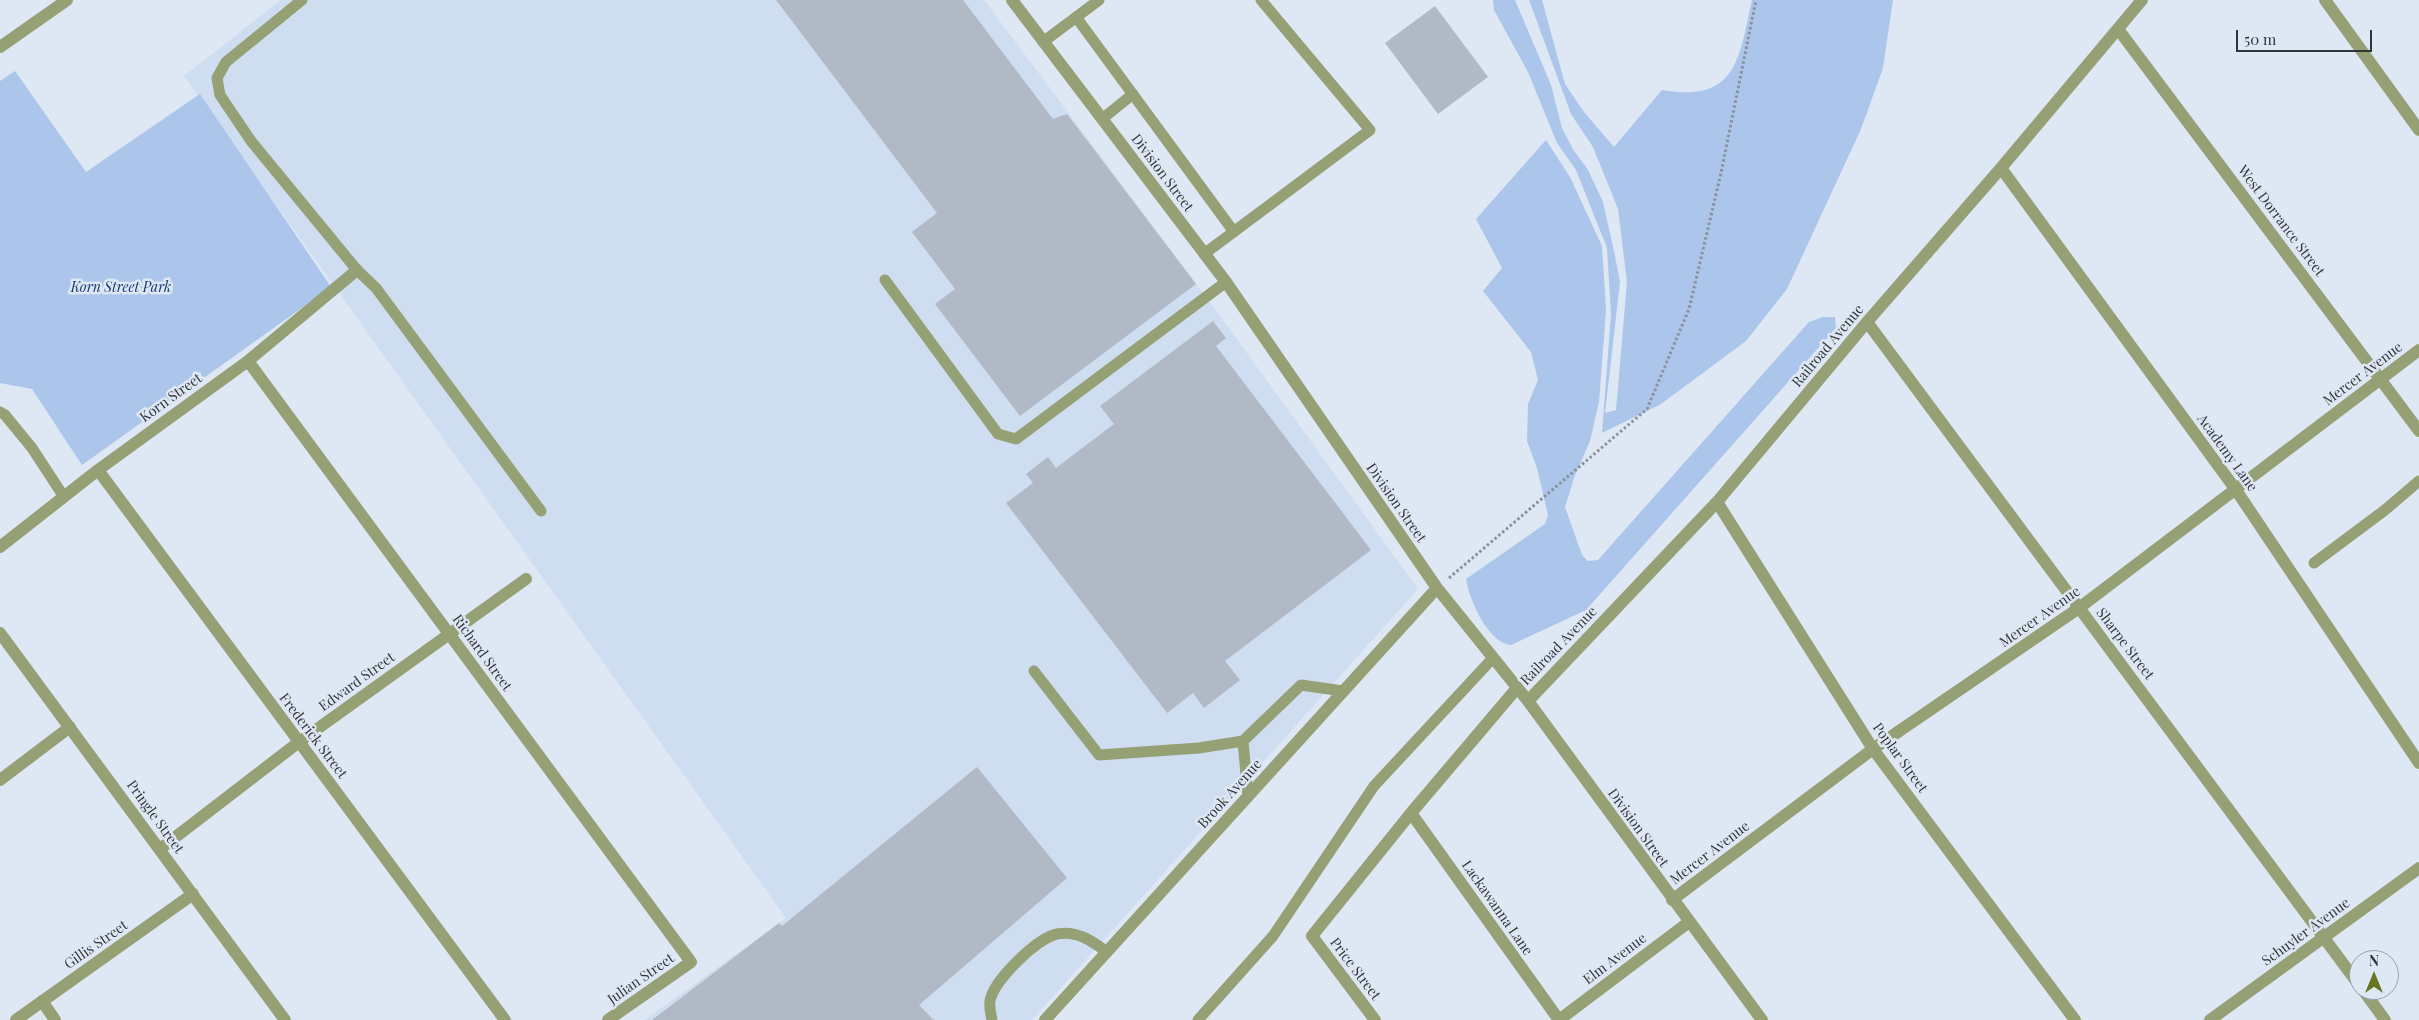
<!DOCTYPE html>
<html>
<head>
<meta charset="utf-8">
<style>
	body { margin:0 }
	#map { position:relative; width:2419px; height:1020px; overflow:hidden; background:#dee7f4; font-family:"Playfair Display",serif }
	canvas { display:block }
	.north { position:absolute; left:2349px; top:950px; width:50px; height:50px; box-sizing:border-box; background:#dee7f4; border:1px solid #99a0aa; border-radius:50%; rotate:0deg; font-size:14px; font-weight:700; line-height:20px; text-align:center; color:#31353a }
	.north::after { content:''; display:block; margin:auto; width:18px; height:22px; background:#687623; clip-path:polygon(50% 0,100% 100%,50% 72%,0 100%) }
	.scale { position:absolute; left:2236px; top:30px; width:136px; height:22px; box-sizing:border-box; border:2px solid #31353a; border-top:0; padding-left:6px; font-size:15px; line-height:18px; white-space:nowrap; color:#31353a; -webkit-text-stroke:4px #dee7f4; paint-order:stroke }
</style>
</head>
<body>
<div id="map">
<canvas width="2419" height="1020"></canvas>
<div class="north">N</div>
<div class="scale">50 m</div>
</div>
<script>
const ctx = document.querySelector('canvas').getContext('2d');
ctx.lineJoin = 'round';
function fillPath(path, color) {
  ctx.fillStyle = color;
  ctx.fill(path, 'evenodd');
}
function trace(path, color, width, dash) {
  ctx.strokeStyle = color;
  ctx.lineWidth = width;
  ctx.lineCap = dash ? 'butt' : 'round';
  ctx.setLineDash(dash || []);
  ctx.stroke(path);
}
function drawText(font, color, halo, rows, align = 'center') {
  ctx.font = font + ' "Playfair Display",serif';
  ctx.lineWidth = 5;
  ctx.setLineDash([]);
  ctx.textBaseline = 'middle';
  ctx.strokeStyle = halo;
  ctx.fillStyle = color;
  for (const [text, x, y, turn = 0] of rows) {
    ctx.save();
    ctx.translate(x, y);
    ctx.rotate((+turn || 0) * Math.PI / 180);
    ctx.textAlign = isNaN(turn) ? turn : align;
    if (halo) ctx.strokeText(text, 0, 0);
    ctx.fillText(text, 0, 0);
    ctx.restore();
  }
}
fillPath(new Path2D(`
	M281,0H984L1215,309L1418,589L1032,1020H645L786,918L184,76Z`), '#cfddf0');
fillPath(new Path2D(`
	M1493,0H1515L1551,85L1562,128L1574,151L1587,168L1603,202L1615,256L1620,282L1605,413L1616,410L1627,282L1618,209L1593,147L1571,114L1529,0H1542L1565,84L1584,112L1614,147L1662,90C1737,103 1739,59 1752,0H1893L1883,68L1861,129L1787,289L1746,341L1661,404L1602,433L1611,314L1607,248L1576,170L1557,143L1528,72L1494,10Z
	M15,71L86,172L200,94L331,287L82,465L32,389L0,383V81Z
	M1546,140L1570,177L1602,246L1606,310L1599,402L1590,441L1574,478L1565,507L1582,555L1588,561L1598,560L1809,322L1823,317H1835L1836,328L1586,610L1511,645C1488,643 1469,599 1466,579L1545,524L1548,515L1537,468L1527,441L1528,404L1538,380L1531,352L1483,291L1502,268L1476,219Z`), '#abc5eb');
fillPath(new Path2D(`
	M776,0H963L1053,119L1067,114L1196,284L1020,416L935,304L955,289L912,232L937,213Z
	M1435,6L1488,77L1438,114L1385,43Z
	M1213,321L1226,338L1216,346L1371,550L1225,661L1240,680L1204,708L1193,693L1167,713L1006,503L1033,483L1026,474L1048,457L1056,468L1114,424L1100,406Z
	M977,767L1067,878L919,1005L934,1020H652L779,923L782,926Z`), '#b1b9c6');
trace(new Path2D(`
	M1449,578L1647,409L1689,309L1721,173L1756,0`), '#8b919a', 3, [2.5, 2.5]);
trace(new Path2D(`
	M302,0L226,62L217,78L220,95L251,141L357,270L376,288L541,511
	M1076,17L1234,232
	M1043,42L1099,0
	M1102,119L1133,94
	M1204,254L1370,130L1261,0
	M885,280L998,434L1016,439L1226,282
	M0,412L5,415L32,448L64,497
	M2314,563L2385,510L2419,481
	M1034,671L1099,755L1199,748L1243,741L1248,797
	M1243,741L1301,685L1343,691
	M992,1020C991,1014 989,1007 990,1001C993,981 1037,938 1057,934C1077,930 1092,941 1107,952
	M1198,1020L1273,936L1374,786L1493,658`), '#96a075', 11);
trace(new Path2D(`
	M1012,0L1226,282L1437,588L1528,701L1762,1020
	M2325,0L2419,130
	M2118,29L2419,431
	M0,47L67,0
	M2001,168L2236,490L2419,763
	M1867,322L2359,985
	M248,361L691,962L608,1020
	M98,470L505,1020
	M1717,502L1873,749L2075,1020
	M0,547L98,470L248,361L357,270
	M0,633L285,1020
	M1528,701L1717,502L1867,322L2001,168L2142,0
	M0,780L70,727
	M1411,813L1559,1020
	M160,849L299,742L526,579
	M1672,900L1873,749L2079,608L2419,350
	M2363,990L2385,1020
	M42,1001L55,1020
	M16,1020L193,894
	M1045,1020L1437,588
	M1375,1020L1312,936L1411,813L1517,688
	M1559,1020L1689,922
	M2210,1020L2419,868`), '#96a075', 12);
drawText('14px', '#31353a', '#dee7f4', [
	["Division Street",1162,173,53],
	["West Dorrance Street",2281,221,53],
	["Railroad Avenue",1828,346,-50],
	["Mercer Avenue",2363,374,-37],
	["Korn Street",171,398,-36],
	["Academy Lane",2227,453,54],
	["Division Street",1396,503,55],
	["Mercer Avenue",2040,617,-35],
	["Sharpe Street",2125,644,53],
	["Railroad Avenue",1559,646,-46],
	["Richard Street",482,653,54],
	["Edward Street",357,682,-36],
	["Frederick Street",313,736,53],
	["Poplar Street",1900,758,54],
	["Brook Avenue",1230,794,-48],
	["Pringle Street",155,817,54],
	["Division Street",1638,828,54],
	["Mercer Avenue",1710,853,-37],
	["Lackawanna Lane",1497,908,55],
	["Schuyler Avenue",2306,932,-36],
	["Gillis Street",96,945,-35],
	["Elm Avenue",1615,959,-37],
	["Price Street",1355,969,53],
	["Julian Street",641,979,-35]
]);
drawText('italic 14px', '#133b73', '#dee7f4', [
	["Korn Street Park",121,288]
]);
</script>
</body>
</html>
